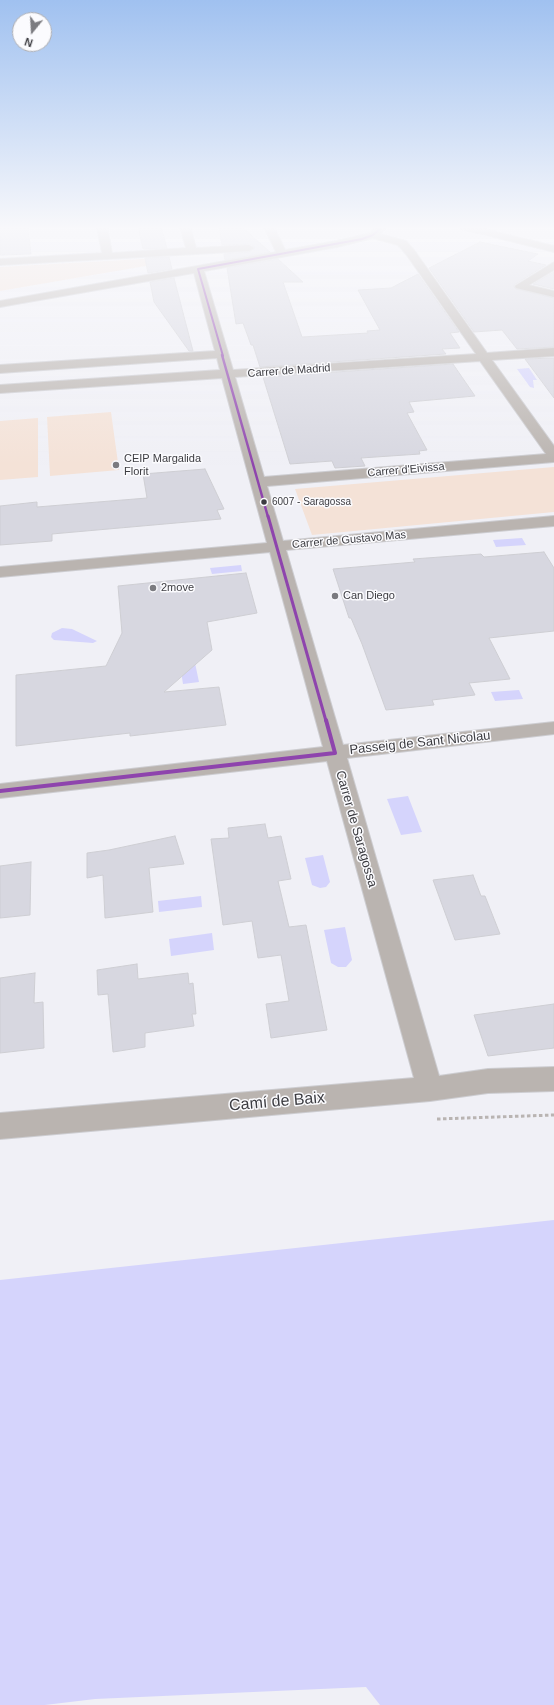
<!DOCTYPE html>
<meta charset="utf-8">
<style>
body{margin:0}
#map{position:relative;width:554px;height:1705px;overflow:hidden;background:#f0f0f6;font-family:Arial,sans-serif}
canvas{display:block}
.north{position:absolute;left:12px;top:12px;width:40px;height:40px;box-sizing:border-box;background:#fbfbfe;border:1px solid #afafb2;border-radius:50%;rotate:198deg;font-size:11px;font-weight:700;line-height:16px;text-align:center;color:#3c3c41}
.north::after{content:'';display:block;margin:auto;width:14px;height:18px;background:#7b7b80;clip-path:polygon(50% 0,100% 100%,50% 72%,0 100%)}
</style>
<div id="map">
<canvas width="554" height="1705"></canvas>
<div class="north">N</div>
</div>
<script>
const ctx = document.querySelector('canvas').getContext('2d');
ctx.lineJoin = 'round';
function fill(path, color) { ctx.fillStyle = color; ctx.fill(path, 'evenodd'); }
const shape = rows => new Path2D(rows.map(r => 'M' + r).join(''));
function strokePath(path, color, width, dash) { ctx.strokeStyle = color; ctx.lineWidth = width; ctx.lineCap = dash ? 'butt' : 'round'; ctx.setLineDash(dash || []); ctx.stroke(path); }
function label(font, color, halo, rows, align = 'center') {
  ctx.font = font + ' Arial,sans-serif'; ctx.lineWidth = 3; ctx.setLineDash([]); ctx.textBaseline = 'middle'; ctx.strokeStyle = halo; ctx.fillStyle = color; for (const [text, x, y, turn = 0] of rows) {
    ctx.save(); ctx.translate(x, y); ctx.rotate((+turn || 0) * Math.PI / 180); ctx.textAlign = isNaN(turn) ? turn : align; if (halo) ctx.strokeText(text, 0, 0); ctx.fillText(text, 0, 0); ctx.restore();
  }
}
fill(shape([
 [160,258,163,263,0,291,0,267],
 [111,412,119,470,50,476,47,417],
 [38,418,38,477,0,480,0,421],
 [554,467,554,512,312,535,295,489]
]), '#f4e2d7');
fill(shape([
 [529,368,537,380,533,380,534,388,530,387,517,369],
 [522,538,526,545,496,547,493,540],
 [241,565,242,571,212,574,210,568],
 [62,628,72,629,97,641,93,643,54,640,51,637,52,633],
 [195,663,199,682,183,684,180,665],
 [519,690,523,699,495,701,491,692],
 [408,796,422,832,401,835,387,799],
 [323,855,330,882,326,887,320,888,312,885,305,858],
 [201,896,202,907,159,912,158,901],
 [345,927,352,960,346,967,338,967,331,963,324,930],
 [212,933,214,950,171,956,169,939],
 [554,1220,554,1705,380,1705,366,1687,95,1699,45,1705,0,1705,0,1280]
]), '#d5d4fc');
const building = shape([
 [0,227,28,227,31,254,0,255,0,227],
 [138,227,161,227,167,248,143,249,138,227],
 [219,227,242,227,270,252,225,260,224,254,249,252,255,247,249,244,222,245,219,227],
 [480,242,538,254,528,261,546,265,514,285,514,287,516,289,554,298,554,347,517,349,502,330,474,332,429,268,480,242],
 [169,257,172,269,148,273,145,258,169,257],
 [278,259,303,282,283,282,302,337,368,333,367,331,380,330,358,290,391,288,418,274,459,332,450,333,460,348,442,349,446,354,260,367,253,345,251,345,243,323,236,324,227,268,278,259],
 [554,272,554,289,533,284,554,272],
 [174,278,193,351,189,351,154,302,150,282,174,278],
 [554,358,554,398,525,359,554,358],
 [453,364,475,396,409,402,414,412,407,413,427,450,419,451,420,454,361,458,365,466,335,468,332,461,290,464,263,377,453,364],
 [205,469,224,509,217,510,221,519,52,534,52,541,0,545,0,506,37,502,37,507,147,498,143,474,205,469],
 [544,552,554,568,554,631,489,638,510,679,469,683,475,695,432,700,434,705,386,710,362,644,351,618,349,618,333,569,415,562,413,559,481,554,484,557,544,552],
 [246,573,257,613,207,622,212,650,164,692,219,687,226,725,130,736,130,733,16,746,16,675,106,666,122,633,118,586,246,573],
 [265,824,268,838,281,836,291,879,278,881,289,927,306,925,327,1030,271,1038,266,1004,289,1001,281,955,258,958,252,921,223,925,211,839,229,838,228,828,265,824],
 [175,836,184,864,149,868,153,912,105,918,103,875,87,878,87,853,109,850,175,836],
 [31,862,30,915,0,918,0,866,31,862],
 [473,875,481,896,485,896,500,934,455,940,433,880,473,875],
 [137,964,138,979,188,973,189,984,193,983,196,1014,192,1014,194,1026,145,1033,145,1047,113,1052,108,994,98,995,97,970,137,964],
 [35,973,34,1003,43,1002,44,1048,0,1053,0,978,35,973],
 [554,1004,554,1048,488,1056,474,1015,554,1004]
]);
fill(building, '#d7d7e0');
strokePath(building, '#ceced3', 1);
const minor = shape([
 [97,227,107,227,112,253,186,248,180,227,190,227,196,248,249,245,254,248,249,251,0,265,0,259,102,253,97,227],
 [264,227,274,227,285,250,337,241,370,233,376,227,387,227,380,234,406,241,414,250,487,353,554,348,554,356,492,360,554,446,554,462,267,486,283,541,554,516,554,526,286,550,343,745,554,722,554,734,347,758,439,1076,488,1069,554,1067,554,1091,488,1093,430,1101,0,1139,0,1113,414,1078,327,761,0,798,0,784,323,747,270,552,0,577,0,567,267,543,222,378,0,393,0,385,220,370,217,358,0,373,0,365,215,351,194,273,0,307,0,301,276,252,264,227],
 [373,238,398,245,406,254,476,354,233,370,204,271,337,247,373,238],
 [480,361,546,454,264,477,235,377,480,361],
 [460,227,476,227,554,246,554,252,462,229,460,227],
 [554,262,554,270,529,285,554,291,554,297,516,288,515,286,554,262]
]);
strokePath(minor, '#cdcdd1', 2);
strokePath(shape([
 [437,1119,554,1115]
]), '#b9b4b2', 3, [3.5, 2.5]);
fill(minor, '#bab4b0');
strokePath(shape([
 [223,356,198,269,362,239,373,235,382,227]
]), '#8e44ad', 2);
strokePath(shape([
 [222,355,268,517]
]), '#8e44ad', 2.5);
strokePath(shape([
 [268,516,326,721]
]), '#8e44ad', 3);
strokePath(shape([
 [0,791,335,753,326,720]
]), '#8e44ad', 4);
const sky = ctx.createLinearGradient(0, 0, 0, 465);
sky.addColorStop(0, '#a0c1f0');
sky.addColorStop(0.49, '#f8f8fb');
sky.addColorStop(1, '#f8f8fb00');
ctx.fillStyle = sky;
ctx.fillRect(0, 0, 554, 465);
for (const [x, y, r, color] of [
 [116,465,4,"#7b7b80"],
 [264,502,3.5,"#3c3c41"],
 [153,588,4,"#7b7b80"],
 [335,596,4,"#7b7b80"]
]) { const dot = new Path2D(); dot.arc(x, y, r, 0, 2 * Math.PI); ctx.fillStyle = color; ctx.fill(dot); strokePath(dot, '#fbfbfe', 1.5); }
label('10px', '#3c3c41', '#fbfbfe', [
 ["6007 - Saragossa",272,502]
], 'left');
label('11px', '#3c3c41', '#fbfbfe', [
 ["Carrer de Madrid",289,371,-4],
 ["Carrer d'Eivissa",406,470,-5],
 ["Carrer de Gustavo Mas",349,540,-5]
]);
label('11px', '#3c3c41', '#fbfbfe', [
 ["CEIP Margalida",124,459],
 ["Florit",124,472],
 ["2move",161,588],
 ["Can Diego",343,596]
], 'left');
label('13px', '#3c3c41', '#fbfbfe', [
 ["Passeig de Sant Nicolau",420,743,-6],
 ["Carrer de Saragossa",356,829,74]
]);
label('16px', '#3c3c41', '#fbfbfe', [
 ["Camí de Baix",277,1102,-5]
]);
</script>
